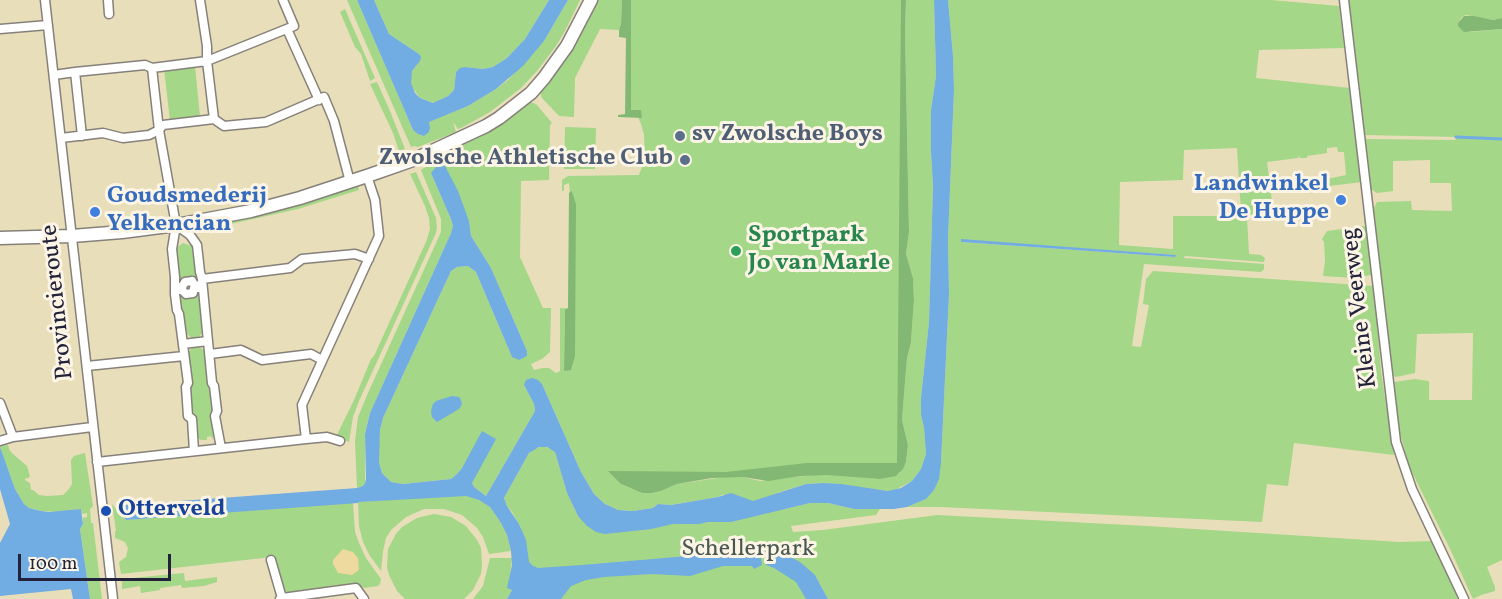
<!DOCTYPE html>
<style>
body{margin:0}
#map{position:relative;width:1502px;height:599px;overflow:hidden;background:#e9deba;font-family:Vollkorn,serif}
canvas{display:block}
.scale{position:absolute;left:18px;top:554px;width:153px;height:27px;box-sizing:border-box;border:3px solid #22223b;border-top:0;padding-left:8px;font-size:18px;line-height:21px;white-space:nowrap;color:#22223b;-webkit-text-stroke:4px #fcf5e5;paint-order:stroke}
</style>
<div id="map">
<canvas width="1502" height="599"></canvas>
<div class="scale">100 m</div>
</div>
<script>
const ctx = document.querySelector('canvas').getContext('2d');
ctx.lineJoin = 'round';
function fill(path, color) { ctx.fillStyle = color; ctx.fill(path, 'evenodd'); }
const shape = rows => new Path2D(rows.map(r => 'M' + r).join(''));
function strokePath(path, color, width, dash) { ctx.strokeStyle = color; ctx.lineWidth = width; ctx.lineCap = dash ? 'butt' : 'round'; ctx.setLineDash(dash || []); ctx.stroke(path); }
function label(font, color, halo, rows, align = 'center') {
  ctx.font = font + ' Vollkorn,serif'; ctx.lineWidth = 6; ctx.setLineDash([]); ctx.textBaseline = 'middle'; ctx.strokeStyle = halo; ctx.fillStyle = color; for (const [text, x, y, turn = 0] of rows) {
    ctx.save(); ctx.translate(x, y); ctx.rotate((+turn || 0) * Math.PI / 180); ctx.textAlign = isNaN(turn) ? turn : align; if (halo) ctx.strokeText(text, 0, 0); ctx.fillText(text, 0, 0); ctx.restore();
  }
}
fill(shape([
 [347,0,357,0,413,130,429,132,430,128,428,122,468,106,496,89,508,80,544,41,568,0,580,0,565,31,556,46,537,71,521,88,490,112,463,127,458,129,453,122,456,132,418,147,414,146,411,147],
 [374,0,549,0,525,39,507,58,493,67,483,69,465,67,456,72,454,90,448,96,434,103,420,98,412,87,410,79,412,71,420,61,419,54,389,34],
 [595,0,622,0,621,24,619,30,600,29,575,78,574,117,559,116,542,98,541,95,541,89],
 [630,0,904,0,899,469,797,470,621,484,642,493,652,493,661,491,677,484,724,477,743,477,760,481,812,475,840,475,880,479,899,474,906,462,908,445,902,420,907,358,911,342,914,300,913,278,906,254,909,232,905,31,906,0,934,0,936,76,931,110,931,152,933,186,929,322,921,398,921,415,924,428,926,454,921,469,912,481,895,490,888,491,823,483,806,484,777,493,784,509,810,503,828,503,854,509,880,509,876,515,791,526,793,532,823,530,937,515,1147,526,1400,542,1432,541,1458,599,828,599,815,575,819,599,518,599,521,528,512,512,507,506,504,498,529,453,534,449,543,446,551,449,555,452,567,493,578,516,721,506,724,494,718,497,671,505,658,504,653,508,633,511,618,510,605,504,594,494,581,472,542,384,524,385,534,404,535,411,486,496,474,487,472,483,474,477,483,431,462,468,457,474,451,479,403,484,391,482,382,473,379,462,379,446,380,430,383,418,451,271,457,267,468,266,476,272,512,357,527,356,527,351,491,268,471,236,469,221,431,173,451,219,453,226,451,233,370,413,365,434,365,483,363,486,357,488,355,441,358,417,368,393,441,232,441,219,421,170,427,166,426,162,461,147,462,142,525,103,530,102,536,104,552,123,550,125,549,180,521,181,520,257,543,308,551,308,550,352,542,359,531,364,534,370,543,368,549,368,556,373,560,371,560,308,565,308,564,370,567,370,570,194,569,183,564,185,564,191,562,191,562,180,568,176,639,175,645,159,644,135,641,124,637,115,629,114],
 [948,0,1271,0,1339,6,1344,48,1259,50,1256,78,1350,88,1362,182,1329,186,1327,179,1346,175,1344,152,1338,152,1337,147,1327,148,1327,153,1307,156,1307,158,1300,158,1299,156,1298,158,1267,162,1273,209,1267,216,1252,215,1241,212,1237,148,1184,150,1183,180,1120,182,1119,245,1173,249,1173,216,1232,216,1247,218,1249,254,1261,255,1265,258,1264,262,1185,256,1184,258,1264,264,1264,269,1261,272,1144,264,1132,346,1141,347,1149,305,1143,304,1146,279,1153,271,1374,286,1381,371,1394,455,1294,443,1288,486,1267,484,1262,522,940,507,907,507,926,499,941,463,949,294,948,239,954,90,953,56],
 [961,240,1175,255,1175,257,961,242],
 [1349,0,1502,0,1502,18,1493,20,1466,15,1462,17,1458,23,1470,32,1502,29,1502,560,1487,567,1495,587,1495,591,1481,595,1473,599,1450,549,1409,466,1398,426,1394,382,1415,379,1429,381,1429,400,1472,400,1473,333,1417,334,1415,373,1396,377,1393,376,1373,210,1377,202,1411,201,1412,210,1452,211,1451,183,1430,183,1430,160,1393,161,1393,191,1377,193,1369,188,1365,139,1456,140,1455,137,1365,135],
 [345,9,375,78,370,81,361,54,355,47,340,12],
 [195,66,200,117,170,121,164,69],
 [377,82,390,111,405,149,399,151,393,133,370,84],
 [565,127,596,128,595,169,564,169],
 [416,172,436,218,437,227,436,233,359,401,353,417,349,442,336,437,354,400,371,359,374,356,426,242,430,229,429,218,425,206,410,174],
 [358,186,359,190,298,209,199,231,198,228,256,215,312,200],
 [1364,218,1366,218,1373,272,1371,275,1354,278,1323,276,1325,261,1324,242,1322,239,1327,231,1365,226],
 [183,243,192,246,197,278,199,280,200,285,192,281,182,287,178,283,180,280,176,248],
 [200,288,202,307,200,310,203,332,198,338,193,339,186,333,183,311,181,308,179,290,186,294],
 [198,346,205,351,208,384,210,387,214,412,212,415,214,436,212,439,211,436,207,437,207,440,201,440,198,438,195,417,193,414,189,389,192,386,188,353,193,347],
 [8,445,10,451,13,454,27,466,30,477,25,479,25,480,30,483,31,490,33,490,39,495,47,496,63,495,69,489,72,484,71,460,74,456,85,453,93,506,90,509,91,523,93,523,102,599,90,599,80,529,83,524,83,518,87,517,87,513,82,514,81,509,58,512,41,511,29,508,24,504,15,489,1,451,0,446],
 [459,495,472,497,483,502,490,507,501,523,507,535,511,551,489,554,483,537,477,528,462,515,444,509,424,509,406,517,391,530,386,538,383,551,381,571,370,556,363,542,359,526,358,502],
 [353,502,355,532,359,543,366,558,381,579,380,584,378,586,364,588,358,585,289,593,284,590,276,559,272,557,121,574,119,562,126,557,128,548,125,542,115,538,115,531,116,531,112,504,116,509,122,509,125,505,123,511,119,511,126,520],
 [434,514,451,517,466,526,477,540,481,548,482,565,481,574,473,590,464,599,405,599,397,591,389,575,387,567,388,549,396,534,402,527,417,518],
 [490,558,512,558,510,576,508,588,512,590,507,599,473,599,483,586],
 [184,573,185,581,217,577,217,582,204,586,182,588,181,585,160,588,160,590,141,593,140,586,122,589,122,579]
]), '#a4d787');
fill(shape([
 [622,0,631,0,631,110,641,110,642,118,618,117,618,115,625,114,626,38,619,37,619,30,621,24],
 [901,0,906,0,905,31,909,232,906,254,913,278,914,300,911,342,907,358,902,420,908,445,906,462,903,469,896,476,880,479,827,475,801,476,768,481,743,477,712,478,677,484,661,491,652,493,642,493,621,484,608,471,726,472,807,463,897,463],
 [1464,16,1474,16,1493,20,1502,18,1502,29,1464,32,1458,26,1458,23],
 [571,191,572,192,576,204,575,356,571,370,564,371,565,309,568,308,569,193]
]), '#83b874');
fill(shape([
 [343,549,353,552,358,558,359,570,352,575,338,573,333,564,333,560]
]), '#eeda9e');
fill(shape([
 [357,0,374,0,389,34,419,54,421,57,420,61,412,71,411,83,415,93,420,98,433,103,448,96,454,90,456,72,460,68,465,67,483,69,493,67,507,58,525,39,549,0,568,0,544,41,523,66,496,89,468,106,429,122,430,128,429,132,424,136,418,134,413,130],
 [934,0,948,0,953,56,954,90,948,239,949,294,941,463,939,479,934,490,926,499,907,507,894,509,854,509,828,503,810,503,731,522,708,522,699,524,673,524,651,529,605,534,596,532,587,526,578,516,567,493,555,452,547,447,539,447,529,453,504,498,507,506,519,524,526,540,529,562,533,566,538,568,582,565,735,552,748,547,755,548,760,551,762,565,754,569,752,566,723,566,690,576,652,574,604,577,586,580,571,586,561,599,507,599,512,590,507,588,512,565,511,551,507,535,501,523,490,507,479,500,466,496,359,502,358,503,126,520,123,516,119,515,119,511,123,511,125,505,357,488,363,486,365,483,366,479,365,434,370,413,451,233,453,226,451,219,431,173,437,166,445,166,458,191,469,221,471,236,491,268,527,351,527,356,519,360,512,357,476,272,468,266,457,267,451,271,383,418,380,430,379,462,382,473,391,482,403,484,451,479,457,474,462,468,482,431,496,439,472,483,474,487,486,496,535,411,534,404,524,385,526,380,532,378,538,380,542,384,581,472,594,494,605,504,618,510,633,511,653,508,658,504,671,505,718,497,731,493,753,501,806,484,823,483,841,484,888,491,901,488,912,481,921,469,926,454,924,428,921,415,921,398,929,322,933,186,931,152,931,110,936,76],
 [961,239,1176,255,1175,257,961,242],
 [452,396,459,397,461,400,462,404,459,409,437,422,432,417,431,411,433,404,436,401],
 [0,447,15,489,24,504,29,508,41,511,49,512,81,509,83,524,80,529,90,599,73,599,71,589,0,596,0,543,10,524,0,489],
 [769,549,789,556,800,562,815,575,828,599,806,599,796,582,774,568,766,565,765,551]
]), '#71ace2');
strokePath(shape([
 [1456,137,1502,139]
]), '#71ace2', 3);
const street = shape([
 [45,0,113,599],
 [108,0,109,14],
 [200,0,207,46,207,61,214,119],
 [1344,0,1396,442,1412,489,1464,599],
 [0,29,48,25],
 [287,29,319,100],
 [152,68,159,130,176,225,172,249,175,277,175,294,177,310,179,314,188,383,186,387,188,416,192,419,194,451],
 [54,75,75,72],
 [82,136,75,72,145,65,152,68,207,61,294,26,283,0],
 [61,138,103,133,123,138,149,135,159,130,163,125,214,119,224,126,266,122,324,97,334,121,350,182],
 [176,225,190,235,197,245,200,272,202,279,212,383,214,386,217,411,215,416,221,448],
 [202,279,290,268,302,259,355,254,369,259],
 [192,281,195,286,200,285,200,288,194,288,193,293,186,294,182,290,179,290,178,287,182,287,185,282,192,281],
 [183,344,208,341],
 [210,354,241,350,262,360,311,354,322,360],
 [87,366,184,356],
 [0,403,13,437,92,427],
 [306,439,302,405,379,236,375,200,367,176],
 [0,441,13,437],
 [97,462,306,439,327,437,340,441],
 [271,560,282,598],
 [280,599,282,598,356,588,364,599]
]);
const secondary = shape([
 [0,238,72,236,122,232,176,225,251,211,300,198,367,176,413,160,486,126,499,118,531,93,544,78,567,46,591,0]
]);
strokePath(street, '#86807a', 11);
strokePath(secondary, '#86807a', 15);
strokePath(street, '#fff', 8);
strokePath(secondary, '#fff', 12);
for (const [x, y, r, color] of [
 [680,136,6,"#5c6f8a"],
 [685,160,6,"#5c6f8a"],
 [1341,200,6,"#3f7fe0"],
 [95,212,6,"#3f7fe0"],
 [736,251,6,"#2e9e5b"],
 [106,511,6,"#1a4fb4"]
]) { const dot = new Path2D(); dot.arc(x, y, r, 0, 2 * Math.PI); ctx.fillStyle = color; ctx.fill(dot); strokePath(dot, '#fcf5e5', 2); }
label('bold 24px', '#4e5e75', '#fcf5e5', [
 ["sv Zwolsche Boys",692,136],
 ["Zwolsche Athletische Club",673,160,"right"]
], 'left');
label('bold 24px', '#366cbe', '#fcf5e5', [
 ["Landwinkel",1329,186],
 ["De Huppe",1329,214],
 ["Goudsmederij",107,198,"left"],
 ["Yelkencian",107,226,"left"]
], 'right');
label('bold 24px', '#27864d', '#fcf5e5', [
 ["Sportpark",748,237],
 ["Jo van Marle",748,265]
], 'left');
label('24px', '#22223b', '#fcf5e5', [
 ["Provincieroute",59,302,-96],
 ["Kleine Veerweg",1361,308,-97]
]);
label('bold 24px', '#164399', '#fcf5e5', [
 ["Otterveld",118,511]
], 'left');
label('24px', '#495852', '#fcf5e5', [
 ["Schellerpark",748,551]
]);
</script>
